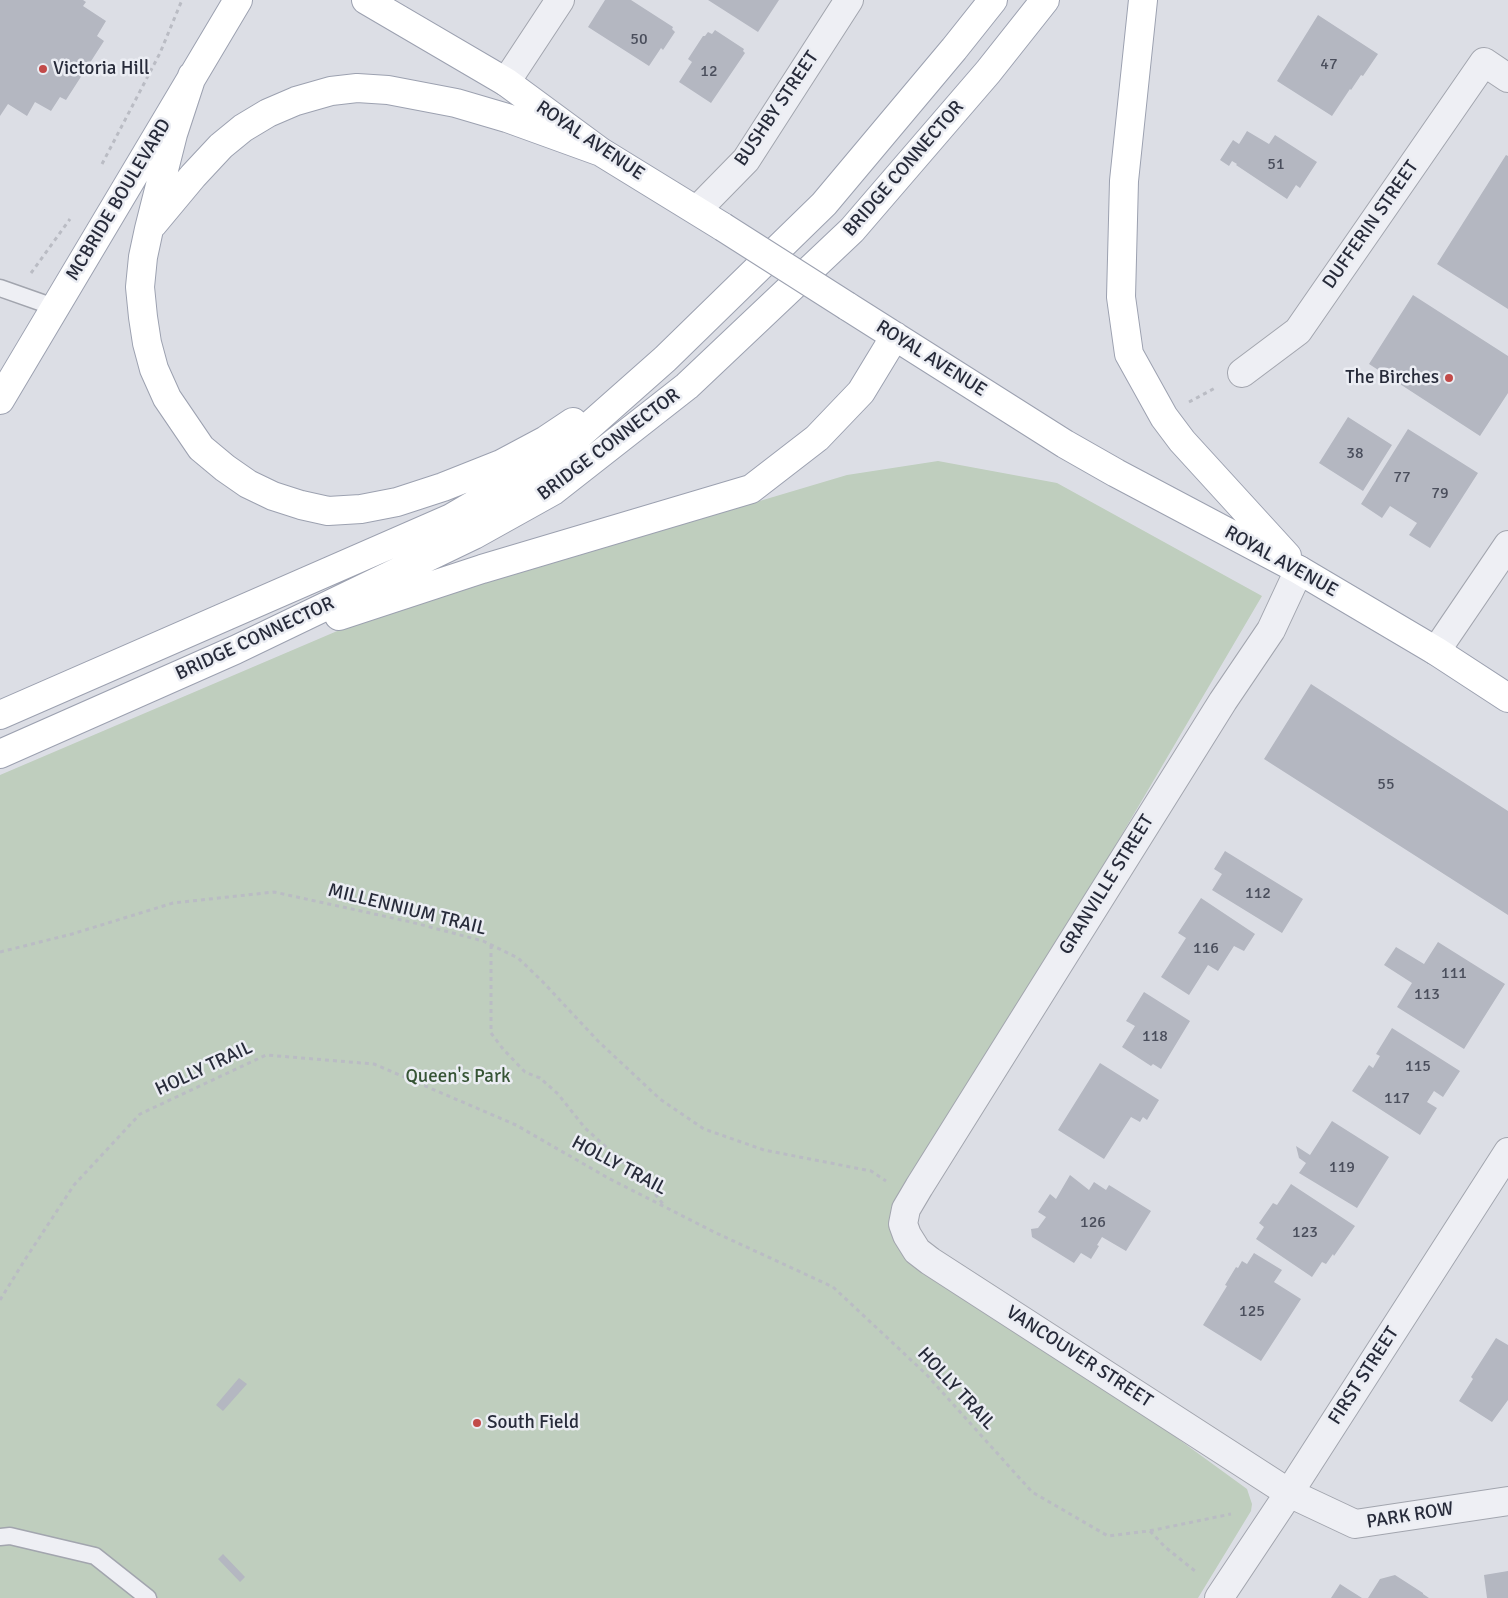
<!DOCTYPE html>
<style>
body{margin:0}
canvas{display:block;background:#dcdee5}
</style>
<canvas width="1508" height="1598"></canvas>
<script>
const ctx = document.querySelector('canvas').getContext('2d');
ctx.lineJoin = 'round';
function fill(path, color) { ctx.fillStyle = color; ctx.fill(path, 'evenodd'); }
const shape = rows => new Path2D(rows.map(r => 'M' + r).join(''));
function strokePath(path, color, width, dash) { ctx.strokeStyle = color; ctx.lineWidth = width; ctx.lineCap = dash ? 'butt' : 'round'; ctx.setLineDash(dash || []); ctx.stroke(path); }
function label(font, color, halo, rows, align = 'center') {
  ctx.font = font + ' Signika,sans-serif'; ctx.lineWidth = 5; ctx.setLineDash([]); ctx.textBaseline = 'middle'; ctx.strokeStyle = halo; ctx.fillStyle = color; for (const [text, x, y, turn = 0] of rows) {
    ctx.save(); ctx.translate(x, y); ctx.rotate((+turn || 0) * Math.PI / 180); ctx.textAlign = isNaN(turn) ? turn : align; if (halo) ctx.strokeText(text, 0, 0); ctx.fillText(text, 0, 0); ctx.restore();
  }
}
fill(shape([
 [938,461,1057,483,1262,596,890,1229,1247,1489,1252,1504,1251,1511,1198,1598,0,1598,0,775,370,617,847,475]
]), '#bfcebe');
fill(shape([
 [0,0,83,0,86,2,83,6,106,21,97,36,104,41,66,100,60,97,51,111,35,102,27,116,8,104,0,116],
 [605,0,631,0,673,27,672,29,675,32,663,50,661,48,649,66,588,27],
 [708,0,779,0,758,32],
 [1318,15,1378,54,1363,76,1361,75,1351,90,1350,89,1332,116,1277,81],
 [715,30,744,49,743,51,745,53,711,103,679,82,692,62,688,59,703,36,705,36,708,32,712,34],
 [1247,131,1269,144,1275,135,1317,162,1300,188,1296,185,1287,199,1236,165,1237,164,1232,161,1229,166,1220,160,1233,140,1239,144],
 [1506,155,1508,156,1508,309,1437,264],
 [1413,295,1508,356,1508,393,1480,436,1369,364],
 [1348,417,1392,445,1363,491,1319,463],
 [1408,429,1478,473,1430,548,1409,535,1417,523,1390,506,1382,518,1361,504],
 [1311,684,1508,811,1508,915,1264,759],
 [1225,851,1303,899,1282,933,1212,890,1222,874,1214,869],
 [1201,898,1255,934,1244,951,1234,946,1218,971,1208,965,1189,995,1161,977,1186,938,1178,933],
 [1438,942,1505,984,1464,1049,1397,1007,1412,983,1384,965,1396,947,1424,964],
 [1144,992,1190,1021,1161,1069,1153,1064,1151,1066,1122,1047,1135,1026,1126,1021],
 [1392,1028,1460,1071,1443,1097,1434,1091,1427,1102,1437,1108,1420,1135,1352,1091,1369,1065,1373,1068,1380,1056,1376,1054],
 [1100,1063,1159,1100,1147,1120,1143,1117,1140,1122,1131,1117,1104,1159,1058,1130],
 [1332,1121,1389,1157,1357,1208,1299,1173,1306,1163,1299,1158,1296,1146,1310,1155],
 [1070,1175,1089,1190,1094,1182,1106,1190,1109,1185,1151,1211,1126,1251,1102,1237,1097,1245,1099,1246,1091,1259,1081,1253,1074,1263,1032,1237,1031,1229,1038,1228,1046,1217,1038,1212,1050,1194,1056,1199],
 [1291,1184,1355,1226,1334,1256,1333,1254,1326,1264,1322,1262,1312,1277,1256,1239,1264,1227,1259,1223,1273,1203,1277,1205],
 [1254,1253,1282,1270,1274,1282,1301,1299,1261,1361,1203,1325,1227,1286,1225,1285,1236,1267,1238,1268,1242,1261,1247,1264],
 [1496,1338,1508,1345,1508,1400,1492,1422,1459,1401,1473,1379,1471,1377],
 [239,1378,247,1384,223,1411,216,1405],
 [223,1554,245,1577,240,1582,218,1559],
 [1508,1571,1508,1598,1487,1598,1484,1575],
 [1395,1575,1423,1593,1423,1594,1429,1598,1368,1598,1380,1579],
 [1340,1584,1362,1598,1331,1598]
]), '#b4b7c1');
const service = shape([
 [0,288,54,307],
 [0,1537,10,1536,95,1556,148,1598]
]);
const minor = shape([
 [506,82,560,0],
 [697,210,746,160,849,0],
 [1242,373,1298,331,1484,62,1508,78],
 [1299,570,1271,630,1223,701,919,1187,906,1209,903,1224,907,1235,917,1251,930,1261,1289,1493,1355,1524,1508,1501],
 [1436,651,1508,545],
 [1219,1598,1289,1493,1508,1152]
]);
const primary = shape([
 [366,0,506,82,601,152,723,227],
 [1143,0,1124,181,1121,297,1129,354,1164,417,1182,441,1287,556],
 [192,76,173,134,149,229,143,257,140,287,143,317,147,343,154,369,167,398,201,448,225,468,248,484,273,496,301,505,328,511,361,509,397,502,443,487,501,464,546,440,573,422],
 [153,224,193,176,221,146,243,128,268,113,296,101,331,91,357,88,388,90,456,103,507,118,601,152],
 [847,306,1065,444,1116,473,1299,570,1436,651,1508,698],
 [0,400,238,0],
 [339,616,482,569,751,489,817,438,861,392,895,336],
 [0,715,451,518,552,459,665,359,824,204,954,49,993,0],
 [0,754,235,650,474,535,553,491,687,386,852,230,988,72,1045,0]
]);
strokePath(service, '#a2a5ae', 19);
strokePath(minor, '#a2a5ae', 30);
strokePath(primary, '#9ca1b0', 30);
strokePath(shape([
 [102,164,160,53,182,0],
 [31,273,70,219],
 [1189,402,1217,387],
 [491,945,491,1033,503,1049,525,1072,540,1078,558,1094,585,1128,648,1185,663,1204],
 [0,952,72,934,173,903,274,892,411,922,483,941,518,958,542,981,598,1041,660,1099,704,1129,764,1150,871,1171,886,1181],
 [0,1300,26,1258,74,1185,140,1114,266,1055,374,1064,516,1125,608,1178,665,1207,714,1232,833,1287,926,1374,1032,1492,1108,1536,1149,1531,1231,1514],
 [1150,1531,1165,1547,1195,1571]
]), '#babcc4', 3, [4, 4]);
strokePath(service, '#eeeff4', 16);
strokePath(minor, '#eeeff4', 28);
strokePath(primary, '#fff', 28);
const primaryBridge = shape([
 [723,227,847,306]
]);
strokePath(primaryBridge, '#9ca1b0', 30, []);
strokePath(primaryBridge, '#fff', 28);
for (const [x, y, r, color] of [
 [43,69,5,"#c24a49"],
 [1449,378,5,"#c24a49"],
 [477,1423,5,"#c24a49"]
]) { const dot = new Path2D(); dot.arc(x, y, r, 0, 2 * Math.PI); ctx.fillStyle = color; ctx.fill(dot); strokePath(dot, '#ebedf3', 2); }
label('16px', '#4a4e5c', null, [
 ["50",639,40],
 ["47",1329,65],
 ["12",709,72],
 ["51",1276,165],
 ["38",1355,454],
 ["77",1402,478],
 ["79",1440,494],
 ["55",1386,785],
 ["112",1258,894],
 ["116",1206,949],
 ["111",1454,974],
 ["113",1427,995],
 ["118",1155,1037],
 ["115",1418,1067],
 ["117",1397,1099],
 ["119",1342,1168],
 ["126",1093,1223],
 ["123",1305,1233],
 ["125",1252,1312]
]);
label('19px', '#272b3a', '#ebedf3', [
 ["Victoria Hill",53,69],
 ["The Birches",1439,378,"right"],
 ["South Field",487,1423]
], 'left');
label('19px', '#272b3a', '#ebedf3', [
 ["BUSHBY STREET",777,109,-56],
 ["ROYAL AVENUE",590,141,34],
 ["BRIDGE CONNECTOR",904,169,-49],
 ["MCBRIDE BOULEVARD",119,200,-59],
 ["DUFFERIN STREET",1371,225,-55],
 ["ROYAL AVENUE",931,359,32],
 ["BRIDGE CONNECTOR",609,445,-37],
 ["ROYAL AVENUE",1281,562,29],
 ["BRIDGE CONNECTOR",255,639,-25],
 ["GRANVILLE STREET",1107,885,-58],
 ["MILLENNIUM TRAIL",407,910,14],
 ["HOLLY TRAIL",204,1069,-25],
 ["HOLLY TRAIL",619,1166,28],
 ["VANCOUVER STREET",1079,1357,33],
 ["FIRST STREET",1364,1376,-57],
 ["HOLLY TRAIL",956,1389,47],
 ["PARK ROW",1410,1516,-9]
]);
label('19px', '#365435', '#ebedf3', [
 ["Queen's Park",458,1077]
]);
</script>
